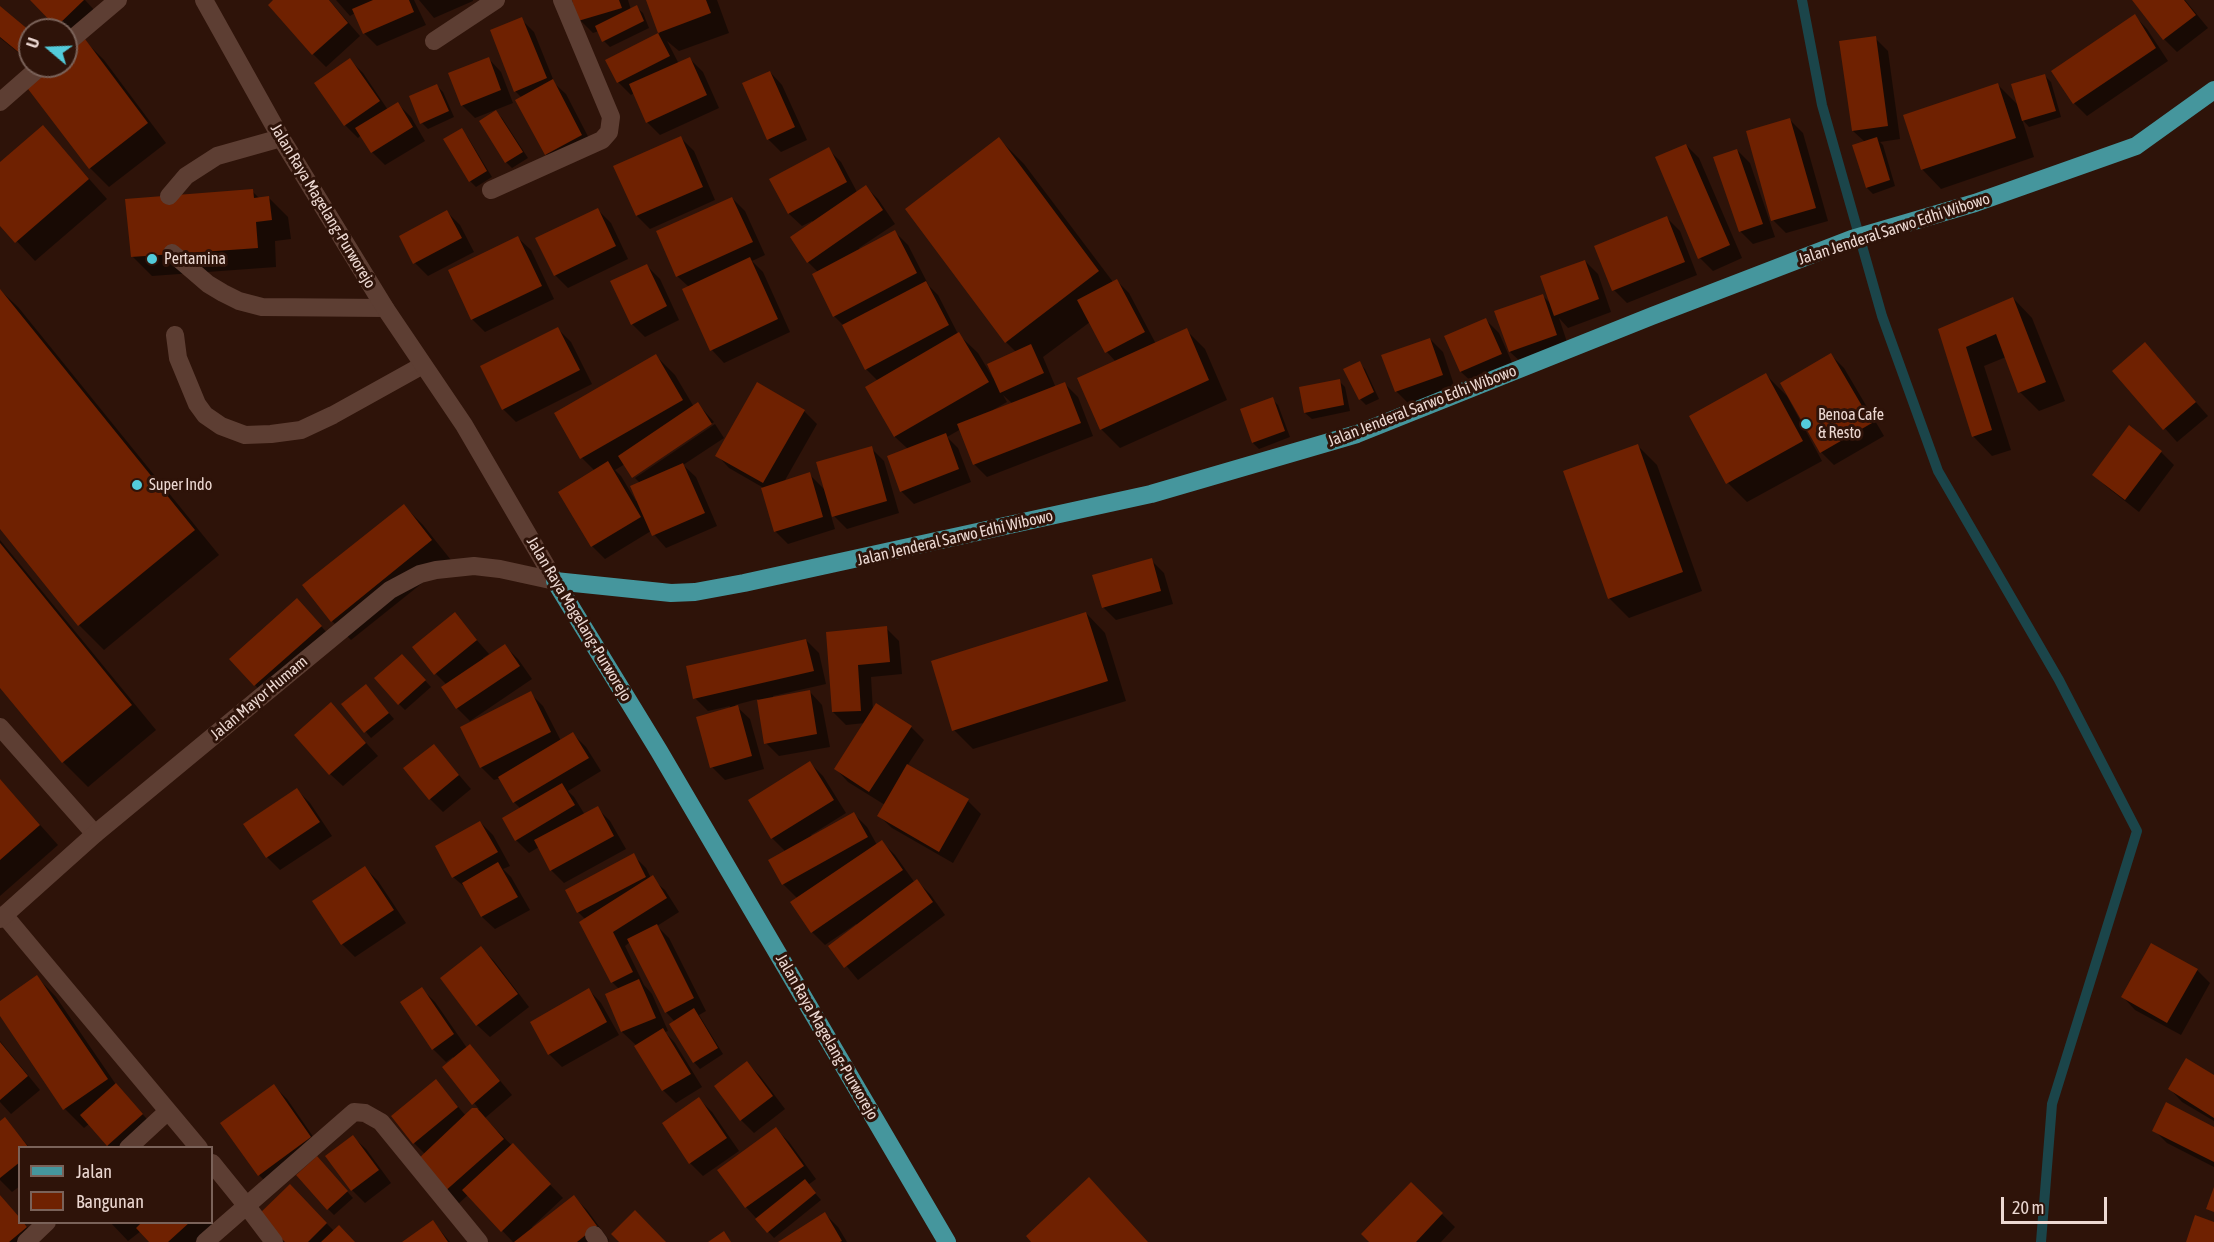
<!DOCTYPE html>
<style>
body{margin:0}
#map{position:relative;width:2214px;height:1242px;overflow:hidden;background:#2e1309;font-family:"Asap Condensed",sans-serif}
canvas{display:block}
.legend{position:absolute;left:18px;top:1146px;width:195px;height:78px;box-sizing:border-box;background:#2e1309;border:2px solid #7a6259;margin:0;padding:8px 10px;list-style:none;font-size:18px;color:#ecd8d2}
.legend li{display:flex;align-items:center;gap:12px;height:30px}
.legend b{width:30px;border:2px solid #7a6259}
.north{position:absolute;left:18px;top:18px;width:60px;height:60px;box-sizing:border-box;background:#2e1309;border:2px solid #7a6259;border-radius:50%;rotate:289deg;font-size:16px;font-weight:700;line-height:24px;text-align:center;color:#ecd8d2}
.north::after{content:'';display:block;margin:auto;width:21px;height:27px;background:#53cbda;clip-path:polygon(50% 0,100% 100%,50% 72%,0 100%)}
.scale{position:absolute;left:2001px;top:1197px;width:106px;height:27px;box-sizing:border-box;border:3px solid #ecd8d2;border-top:0;padding-left:8px;font-size:18px;line-height:21px;white-space:nowrap;color:#ecd8d2;-webkit-text-stroke:4px #2e1309;paint-order:stroke}
</style>
<div id="map">
<canvas width="2214" height="1242"></canvas>
<ul class="legend">
<li><b style="height:8px;background:#45969d"></b>Jalan</li>
<li><b style="height:16px;background:#6f2101"></b>Bangunan</li>
</ul>
<div class="north">U</div>
<div class="scale">20 m</div>
</div>
<script>
const ctx = document.querySelector('canvas').getContext('2d');
ctx.lineJoin = 'round';
function fill(path, color) { ctx.fillStyle = color; ctx.fill(path, 'evenodd'); }
const shape = rows => new Path2D(rows.map(r => 'M' + r).join(''));
function strokePath(path, color, width, dash) { ctx.strokeStyle = color; ctx.lineWidth = width; ctx.lineCap = dash ? 'butt' : 'round'; ctx.setLineDash(dash || []); ctx.stroke(path); }
function label(font, color, halo, rows, align = 'center') {
  ctx.font = font + ' "Asap Condensed",sans-serif'; ctx.lineWidth = 6; ctx.setLineDash([]); ctx.textBaseline = 'middle'; ctx.strokeStyle = halo; ctx.fillStyle = color; for (const [text, x, y, turn = 0] of rows) {
    ctx.save(); ctx.translate(x, y); ctx.rotate((+turn || 0) * Math.PI / 180); ctx.textAlign = isNaN(turn) ? turn : align; if (halo) ctx.strokeText(text, 0, 0); ctx.fillText(text, 0, 0); ctx.restore();
  }
}
fill(shape([
 [32,0,85,0,97,13,66,35,66,30,61,30],
 [276,0,329,0,360,36,326,67,313,54],
 [336,0,414,0,426,25,377,46,364,33,355,13,350,16],
 [419,0,473,0,473,1,434,18],
 [574,0,628,0,631,10,636,7,643,13,649,28,610,47,604,41,599,31,593,33,580,20],
 [648,0,717,0,729,33,679,51,667,41,679,64,690,59,703,72,719,108,660,135,647,122,634,93,631,95,618,82,607,61,660,33],
 [2136,0,2185,0,2208,28,2177,52,2164,39],
 [0,8,30,33,30,62,0,38],
 [2135,16,2147,29,2168,61,2087,116,2074,103],
 [521,19,534,32,555,84,566,94,594,148,559,167,546,154,522,98,515,91],
 [1875,38,1888,51,1900,139,1880,142,1883,145,1895,186,1873,194,1867,188,1865,142,1853,131],
 [85,41,104,60,166,143,109,187,90,168,52,66,66,66,66,55],
 [489,59,501,72,513,103,475,118,462,105],
 [350,60,363,73,388,110,398,104,411,117,425,141,385,165,372,152,361,135,358,138,345,125],
 [770,72,782,85,807,140,781,152,768,139],
 [2045,76,2051,82,2061,117,2029,127,2022,119,2034,157,1941,189,1922,169,1998,85,2019,106],
 [436,85,443,92,454,117,428,129,422,123],
 [496,112,502,118,528,158,512,168,506,162],
 [1790,120,1803,133,1828,221,1786,233,1773,220],
 [43,127,107,199,35,261,0,223,0,164],
 [461,130,467,136,492,177,476,187,470,181],
 [681,138,694,151,715,200,650,229,637,216,615,167],
 [999,139,1024,164,1113,282,1116,280,1129,293,1156,344,1186,330,1205,349,1227,400,1120,448,1101,429,1116,362,1107,352,1090,322,1043,357,1056,388,1065,384,1078,397,1093,436,987,477,974,464,961,429,947,437,958,448,971,482,914,504,901,491,908,449,895,437,867,388,878,381,866,369,843,325,834,316,818,272,808,262,792,237,813,223,812,221,802,226,789,214,771,180,828,149,841,162,857,192,865,186,878,199,895,224,859,248,860,250,895,232,908,245,929,286,938,295,958,334,978,353,993,378,1016,352,1006,342],
 [1003,395,1013,404,994,411,993,410,1007,402],
 [1686,145,1699,158,1742,258,1713,271,1700,258],
 [1737,150,1750,163,1775,237,1753,244,1740,231],
 [252,191,260,199,269,198,288,217,291,239,275,241,276,267,152,276,132,256],
 [732,198,745,211,765,255,752,261,763,272,790,332,724,363,712,350,689,287,677,276],
 [598,210,611,223,628,259,568,288,555,275],
 [447,212,460,225,474,252,428,276,415,263],
 [1667,218,1680,231,1697,275,1627,303,1614,290],
 [518,238,531,250,554,299,485,332,472,319],
 [1585,261,1598,274,1611,312,1568,328,1559,318,1569,348,1523,364,1510,352,1542,295,1552,305],
 [647,266,660,279,679,320,645,337,632,324],
 [0,290,18,307,219,555,104,650,79,625,0,527],
 [2013,298,2032,318,2065,401,2039,411,2020,392,2006,357,1984,366,2011,450,1992,456,1973,436,1940,330],
 [1486,320,1499,333,1514,367,1474,384,1461,372,1446,337],
 [558,329,571,342,592,384,516,422,503,409],
 [1430,339,1443,352,1455,388,1409,404,1396,391],
 [2145,344,2208,416,2177,442,2114,371],
 [1831,355,1844,368,1884,436,1834,465,1821,452],
 [656,356,675,375,694,407,698,404,714,422,634,475,634,477,625,464,615,470,621,476,636,501,638,500,640,483,635,478,715,424,724,438,683,465,696,477,717,526,666,548,651,531,605,559,592,546,595,471,582,458,556,413],
 [1359,363,1365,369,1379,399,1366,405,1360,399],
 [1766,375,1787,396,1822,461,1747,502,1728,483,1691,416],
 [1339,381,1345,387,1350,411,1312,419,1305,413],
 [758,384,804,411,817,424,784,482,809,474,826,491,871,448,884,461,899,513,847,529,830,512,835,529,788,544,775,531,762,487,729,468,717,455],
 [1272,399,1278,405,1290,437,1259,449,1253,443,1242,410],
 [1638,446,1657,465,1702,591,1629,618,1609,598],
 [2161,452,2174,465,2139,512,2107,487,2094,475],
 [404,506,423,525,451,560,351,640,332,621],
 [0,540,156,730,88,787,63,762,0,686],
 [1151,560,1164,573,1173,604,1116,620,1103,607],
 [310,613,333,640,267,698,255,685],
 [1086,613,1105,633,1126,701,973,749,954,730],
 [454,614,489,654,483,658,484,660,505,646,518,659,532,679,470,721,457,708,447,685,436,674],
 [886,628,899,641,902,674,871,677,873,711,911,727,924,740,907,766,968,801,981,814,953,863,892,828,879,816,885,805,848,782,836,769,865,723,846,725,833,712,827,633],
 [806,640,819,653,826,684,773,696,774,699,810,692,822,705,830,747,779,756,766,743,758,699,735,705,750,719,764,769,725,780,712,767,730,706,708,711,695,698],
 [408,662,431,687,405,710,399,704],
 [366,686,394,719,371,738,343,704],
 [530,693,543,706,561,741,573,734,586,747,601,771,568,791,574,797,585,815,597,808,610,821,626,849,564,883,551,870,539,847,529,853,516,840,520,808,514,802,500,778,494,780,481,767,462,727],
 [331,704,378,756,343,786,330,774],
 [434,746,471,789,443,812,430,799],
 [810,763,823,776,846,813,811,835,812,837,854,814,867,827,877,845,882,842,895,855,915,883,917,881,930,894,945,915,858,980,830,946,858,926,856,924,825,945,812,932,798,899,783,884,771,861,786,852,772,838,750,801],
 [0,780,58,845,0,896],
 [297,790,310,803,332,836,280,870,267,857],
 [480,822,493,835,510,866,503,869,511,877,530,910,495,929,482,917,467,889,453,877],
 [633,855,646,868,651,878,665,890,679,912,657,926,669,938,706,1011,699,1015,723,1054,700,1069,694,1062,671,1024,675,1022,666,1012,630,942,625,946,644,985,652,994,668,1031,665,1032,675,1043,702,1087,676,1103,663,1090,637,1046,622,1032,607,995,619,989,612,982,586,920,578,912,567,890],
 [365,868,378,881,406,923,355,957,342,944],
 [481,948,494,961,529,1007,490,1037,477,1025],
 [2197,970,2210,983,2181,1035,2135,1010,2123,997],
 [37,977,56,997,117,1086,155,1128,132,1148,110,1148,89,1124,84,1128,65,1109,0,1013,0,1003],
 [422,989,435,1002,467,1048,470,1046,482,1059,512,1095,485,1118,563,1198,532,1227,534,1229,574,1197,587,1210,609,1240,606,1242,513,1242,468,1195,457,1205,425,1154,414,1143,436,1081,466,1116,473,1109,479,1109,444,1067,454,1059,453,1057,446,1062,433,1049],
 [589,990,601,1003,619,1035,562,1067,549,1054],
 [0,1041,40,1090,11,1114,0,1102],
 [747,1063,760,1076,785,1109,754,1133,741,1120,716,1086],
 [2214,1077,2214,1121,2182,1102,2170,1089],
 [274,1086,287,1099,323,1151,272,1188,259,1175],
 [699,1099,712,1112,739,1151,703,1176,690,1163],
 [5,1119,30,1148,20,1148,20,1186,12,1192,0,1180,0,1123],
 [776,1129,789,1142,816,1179,808,1185,821,1200,774,1238,746,1207,719,1170],
 [2214,1129,2214,1167,2167,1143,2154,1130],
 [353,1137,366,1149,391,1183,365,1203,352,1190,327,1156],
 [323,1165,353,1198,334,1215,328,1209],
 [1411,1184,1455,1227,1441,1242,1371,1242],
 [290,1186,334,1231,354,1242,287,1242],
 [0,1195,20,1222,23,1222,39,1241,37,1242,0,1242],
 [825,1214,838,1227,847,1242,781,1242],
 [110,1222,211,1222,214,1225,195,1242,151,1242,141,1231,128,1241],
 [433,1222,450,1242,405,1242]
]), '#0007');
strokePath(shape([
 [1802,0,1822,105,1882,316,1938,471,2059,680,2137,831,2052,1104,2041,1242]
]), '#1b454a', 10);
fill(shape([
 [30,0,84,0,56,27],
 [273,0,329,0,348,23,312,55,268,5],
 [373,0,409,0,414,12,363,34,352,9],
 [572,0,619,0,622,8,578,21],
 [646,0,706,0,711,13,658,33],
 [2132,0,2184,0,2196,15,2163,40],
 [637,5,644,21,602,42,595,26],
 [0,6,30,31,30,45,22,55,0,37],
 [2135,14,2156,48,2073,104,2051,71],
 [522,17,547,78,514,92,490,30],
 [658,33,670,56,617,83,605,60],
 [1876,36,1888,126,1852,131,1839,41],
 [85,39,148,123,89,169,25,85,50,66,66,66,66,53],
 [489,57,501,90,461,106,448,73],
 [690,57,707,95,646,123,629,84],
 [350,58,380,101,344,126,314,83],
 [770,71,795,127,767,140,742,83],
 [2045,74,2056,111,2022,121,2011,84],
 [553,79,582,135,545,155,515,100],
 [1998,83,2016,138,1921,170,1903,115],
 [437,84,449,111,420,124,409,96],
 [398,102,413,127,371,153,355,128],
 [496,110,523,152,505,163,479,121],
 [1790,118,1816,208,1771,221,1746,131],
 [43,125,89,179,15,243,0,226,0,162],
 [462,128,487,171,469,182,443,139],
 [681,136,703,187,636,216,613,166],
 [999,137,1099,271,1005,343,905,209],
 [1877,137,1890,180,1866,188,1852,145],
 [1686,144,1730,245,1698,259,1655,157],
 [829,147,847,182,788,214,769,179],
 [1737,149,1763,224,1739,232,1713,157],
 [866,185,883,210,807,263,790,237],
 [253,189,254,198,269,196,272,220,256,222,258,248,131,257,125,199],
 [732,197,753,242,676,277,656,231],
 [598,208,616,246,554,276,535,238],
 [447,210,462,238,413,264,399,236],
 [1667,216,1685,262,1612,291,1594,246],
 [895,230,917,273,833,317,812,274],
 [518,236,542,286,471,320,448,270],
 [750,257,778,319,710,351,682,289],
 [1585,260,1599,299,1554,316,1540,276],
 [647,264,667,306,631,325,610,281],
 [1117,279,1145,332,1105,353,1077,300],
 [926,281,949,325,865,370,842,325],
 [0,289,195,530,78,626,0,529],
 [1543,294,1557,335,1509,352,1494,311],
 [2013,297,2046,382,2018,393,1996,334,1966,347,1992,430,1972,437,1938,329],
 [1486,318,1502,354,1460,372,1444,336],
 [558,327,580,370,502,410,480,366],
 [1187,328,1209,380,1100,430,1077,378],
 [959,332,989,382,894,437,865,387],
 [1430,338,1443,375,1395,392,1381,355],
 [2145,342,2196,402,2163,430,2112,371],
 [1031,344,1044,373,1000,393,987,364],
 [1831,353,1872,423,1820,453,1780,383],
 [656,354,683,400,580,459,554,413],
 [1360,361,1374,392,1359,400,1343,369],
 [1766,373,1803,441,1726,484,1689,416],
 [1340,379,1344,405,1304,413,1299,387],
 [757,382,805,410,763,483,715,456],
 [1065,382,1081,423,973,465,957,424],
 [1273,397,1285,431,1252,443,1240,409],
 [698,402,712,424,632,478,618,456],
 [2129,425,2162,451,2125,500,2092,475],
 [946,433,959,469,900,492,887,456],
 [1638,444,1683,572,1608,599,1563,471],
 [872,446,887,501,832,517,816,462],
 [608,461,641,517,591,547,558,492],
 [683,463,705,513,652,536,630,486],
 [810,472,823,517,774,532,761,488],
 [404,504,432,540,331,622,302,585],
 [0,543,132,705,62,763,0,688],
 [1152,558,1161,591,1102,608,1092,575],
 [297,598,322,626,254,686,229,659],
 [455,612,477,640,434,675,412,647],
 [1086,612,1108,681,952,731,931,661],
 [887,626,890,662,858,665,861,711,832,712,826,632],
 [806,639,814,671,693,699,686,666],
 [505,644,520,666,456,709,441,687],
 [402,654,426,680,398,705,374,678],
 [366,684,389,713,364,733,341,704],
 [810,690,817,734,764,744,757,700],
 [531,691,551,732,480,768,460,727],
 [331,702,366,743,329,775,294,735],
 [876,703,912,726,869,792,834,769],
 [738,705,752,756,710,768,696,717],
 [573,732,589,758,513,803,498,777],
 [434,744,459,775,429,800,403,768],
 [810,761,834,800,771,839,748,800],
 [907,764,969,799,939,852,877,816],
 [0,779,40,825,0,860],
 [562,783,575,805,515,841,502,818],
 [297,788,320,822,266,858,243,824],
 [598,806,614,836,550,871,534,840],
 [854,812,868,837,782,885,768,860],
 [480,821,498,852,452,878,435,846],
 [882,840,903,870,811,933,790,902],
 [634,853,646,877,577,913,565,890],
 [498,862,518,897,481,917,462,883],
 [365,866,394,910,341,945,312,901],
 [653,875,667,898,613,932,633,972,611,983,579,922],
 [917,879,933,902,844,968,828,946],
 [657,924,694,998,665,1013,627,939],
 [2151,943,2198,969,2167,1023,2121,997],
 [481,946,518,994,476,1026,440,978],
 [37,975,108,1079,63,1110,0,1016,0,1001],
 [639,979,656,1018,621,1032,605,994],
 [422,987,454,1034,432,1050,400,1002],
 [589,988,607,1022,548,1055,530,1022],
 [694,1008,718,1048,693,1063,669,1024],
 [663,1028,691,1074,662,1091,634,1046],
 [0,1042,28,1076,0,1100],
 [470,1044,500,1081,472,1105,442,1067],
 [2186,1058,2214,1075,2214,1118,2168,1089],
 [747,1061,773,1096,740,1121,714,1086],
 [436,1079,458,1107,413,1144,391,1116],
 [116,1083,143,1114,107,1146,80,1115],
 [274,1084,311,1137,258,1176,220,1123],
 [699,1097,727,1138,689,1164,662,1123],
 [2166,1102,2214,1127,2214,1162,2152,1131],
 [472,1108,477,1108,504,1139,443,1193,416,1161],
 [5,1117,29,1148,20,1148,20,1162,0,1178,0,1121],
 [776,1127,804,1166,745,1208,717,1170],
 [353,1135,379,1170,351,1191,325,1156],
 [513,1143,551,1184,501,1232,462,1190],
 [317,1156,348,1191,327,1210,296,1175],
 [1089,1177,1148,1242,1031,1242,1026,1236],
 [805,1179,816,1193,767,1233,755,1219],
 [1411,1182,1443,1213,1416,1242,1369,1242,1361,1234],
 [290,1184,327,1223,308,1242,285,1242,258,1215],
 [2214,1187,2214,1212,2206,1209],
 [0,1195,20,1218,20,1222,23,1222,27,1227,9,1242,0,1242],
 [574,1195,597,1226,577,1242,514,1242],
 [635,1210,666,1242,619,1242,611,1234],
 [825,1212,842,1241,840,1242,778,1242],
 [2195,1215,2214,1222,2214,1242,2186,1242],
 [433,1220,448,1242,402,1242],
 [142,1222,190,1222,168,1242,149,1242,136,1228],
 [339,1225,355,1242,321,1242],
 [724,1231,731,1242,708,1242]
]), '#6f2101');
strokePath(shape([
 [169,196,186,176,217,156,281,138],
 [172,253,208,284,223,293,239,301,262,307,385,308],
 [175,335,178,358,197,404,205,415,221,426,245,435,271,434,301,430,333,415,423,365],
 [0,727,95,834]
]), '#5d3e33', 18);
strokePath(shape([
 [434,41,496,0],
 [66,44,118,0],
 [0,102,41,66],
 [491,190,602,140,609,132,611,117,562,0],
 [4,915,199,1148],
 [128,1148,168,1111],
 [212,1163,246,1205,274,1242],
 [594,1235,599,1242],
 [26,1242,47,1222],
 [205,1242,354,1112,365,1113,381,1122,479,1242]
]), '#5d3e33', 18);
strokePath(shape([
 [204,0,281,138,385,308,464,425,555,581],
 [0,919,95,834,390,590,420,574,436,570,474,566,500,569,555,581]
]), '#5d3e33', 18);
strokePath(shape([
 [555,581,671,593,695,592,744,583,1151,494,1357,434,1652,316,1852,239,1975,203,2136,146,2214,90],
 [555,581,659,751,947,1242]
]), '#45969d', 18);
for (const [x, y, r, color] of [
 [152,259,6,"#53cbda"],
 [1806,424,6,"#53cbda"],
 [137,485,6,"#53cbda"]
]) { const dot = new Path2D(); dot.arc(x, y, r, 0, 2 * Math.PI); ctx.fillStyle = color; ctx.fill(dot); strokePath(dot, '#2e1309', 2); }
label('16px', '#ecd8d2', '#2e1309', [
 ["Jalan Raya Magelang-Purworejo",323,206,59],
 ["Jalan Jenderal Sarwo Edhi Wibowo",1894,229,-18],
 ["Jalan Jenderal Sarwo Edhi Wibowo",1422,406,-21],
 ["Jalan Jenderal Sarwo Edhi Wibowo",955,538,-13],
 ["Jalan Raya Magelang-Purworejo",579,619,59],
 ["Jalan Mayor Humam",259,698,-40],
 ["Jalan Raya Magelang-Purworejo",827,1037,60]
]);
label('16px', '#ecd8d2', '#2e1309', [
 ["Pertamina",164,259],
 ["Benoa Cafe",1818,415],
 ["& Resto",1818,433],
 ["Super Indo",149,485]
], 'left');
</script>
